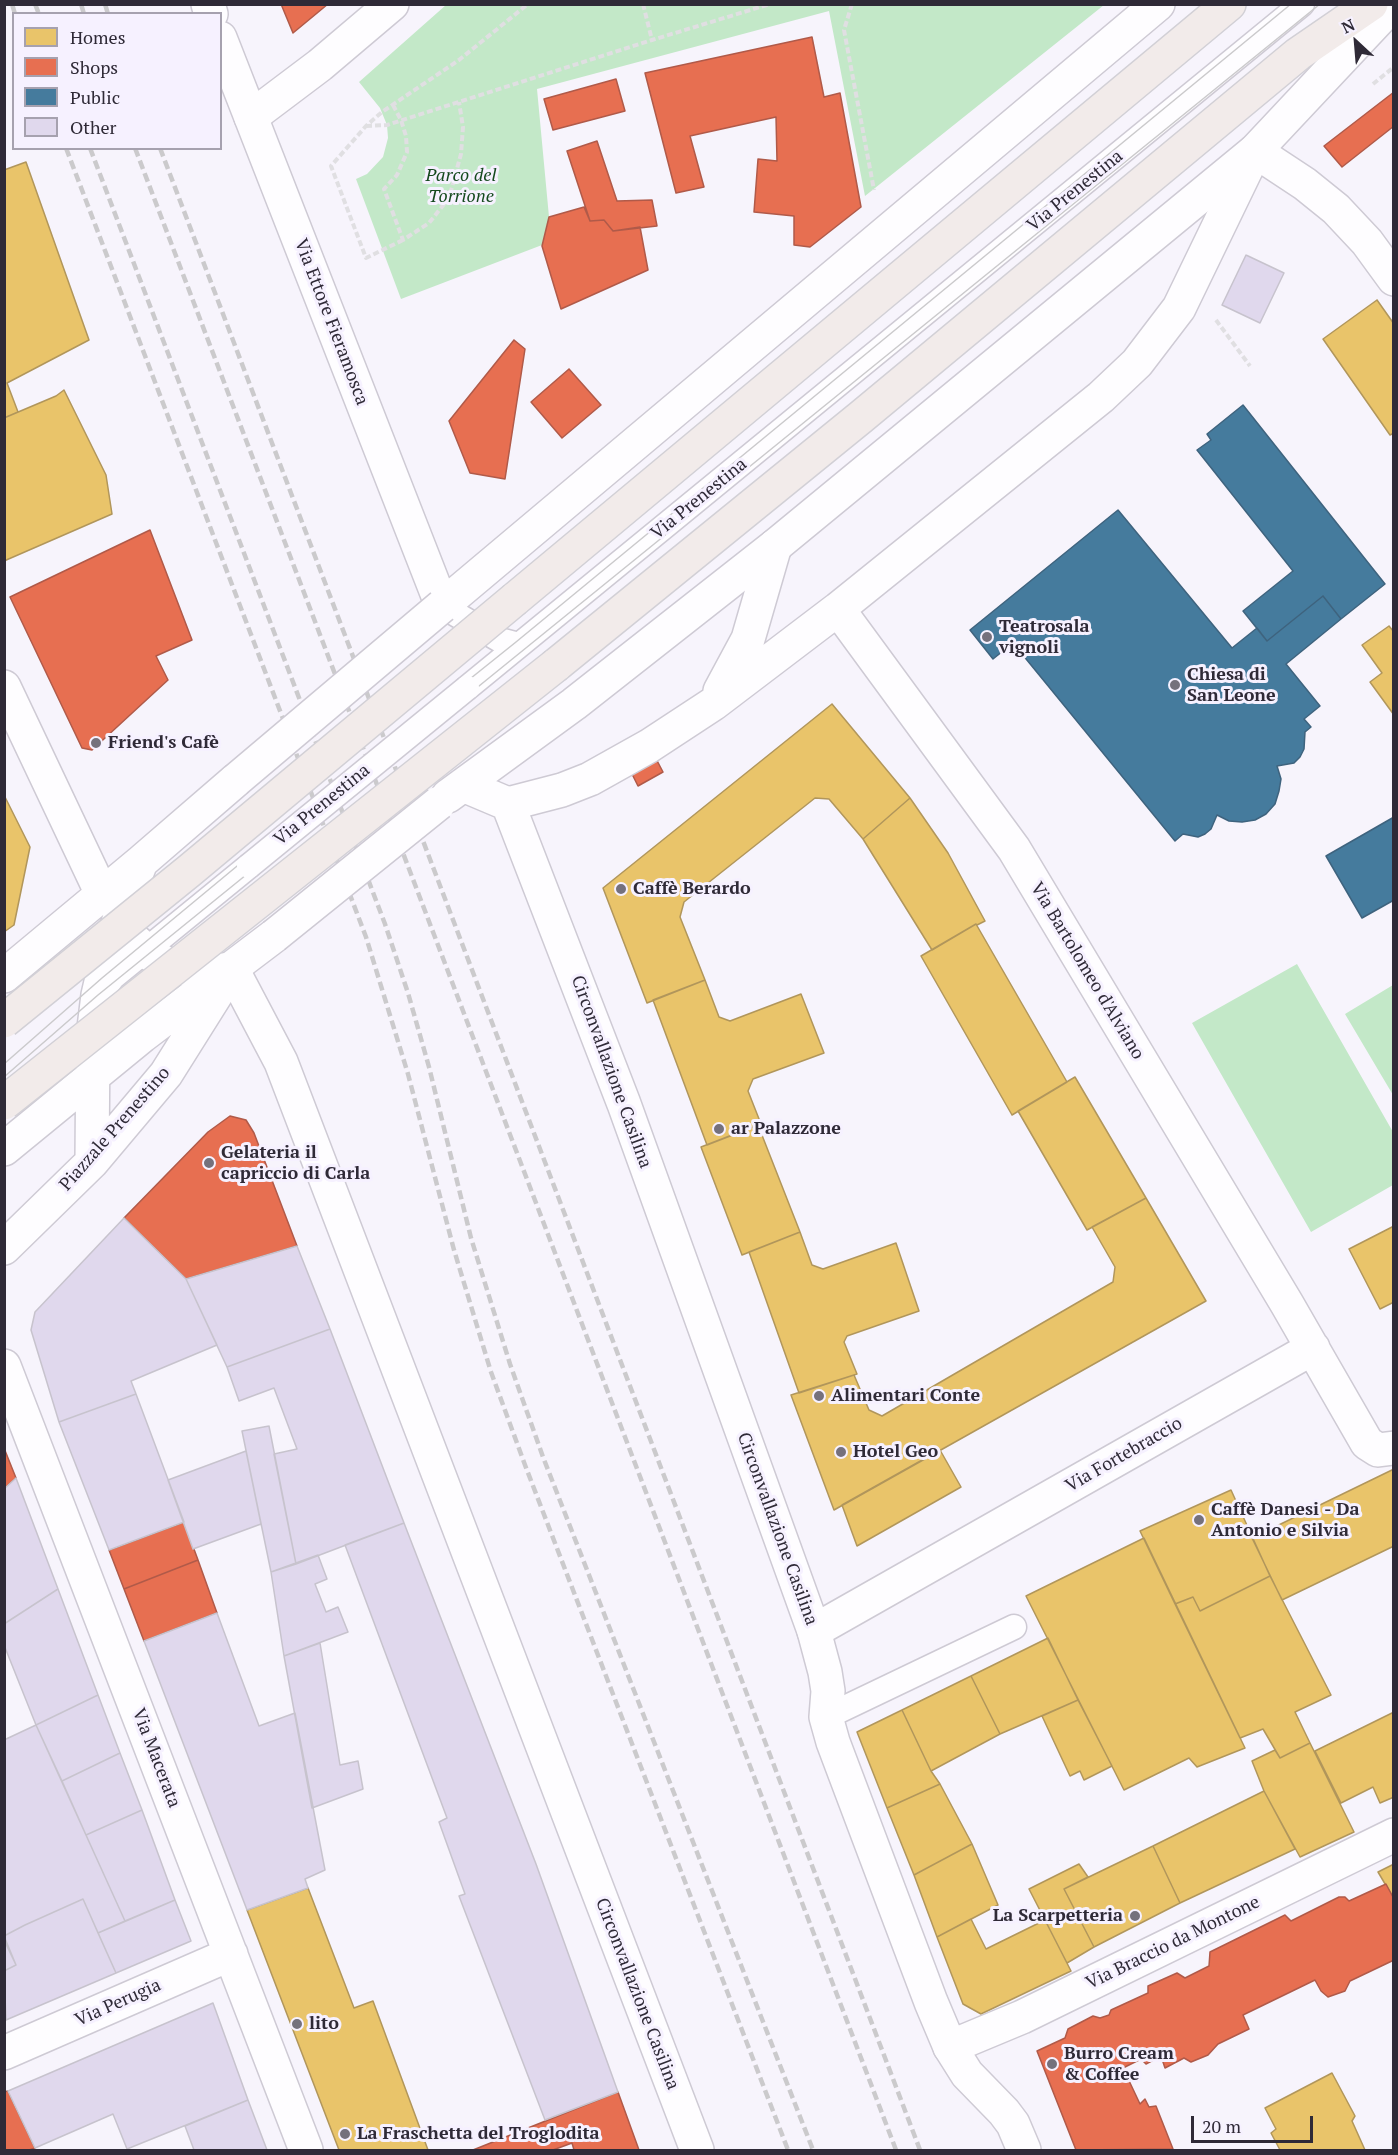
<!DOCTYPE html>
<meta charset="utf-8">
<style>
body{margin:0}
#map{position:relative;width:1398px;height:2155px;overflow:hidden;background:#f7f4fc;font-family:"PT Serif",serif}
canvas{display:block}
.frame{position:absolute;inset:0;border:6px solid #2f2a37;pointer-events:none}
.legend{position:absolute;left:12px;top:12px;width:210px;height:138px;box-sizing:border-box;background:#f6f1ff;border:2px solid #a6a1af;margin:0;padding:8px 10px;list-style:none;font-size:18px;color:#2f2a37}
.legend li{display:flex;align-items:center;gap:12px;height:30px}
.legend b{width:30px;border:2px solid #a6a1af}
.north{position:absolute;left:1326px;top:12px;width:60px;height:60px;-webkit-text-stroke:4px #f6f1ff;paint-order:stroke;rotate:334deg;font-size:16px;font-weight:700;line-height:24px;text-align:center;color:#2f2a37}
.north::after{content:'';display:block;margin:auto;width:21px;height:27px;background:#2f2a37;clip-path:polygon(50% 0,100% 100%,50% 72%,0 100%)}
.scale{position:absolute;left:1191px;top:2116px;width:122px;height:27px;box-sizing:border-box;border:3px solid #2f2a37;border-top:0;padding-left:8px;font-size:18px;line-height:21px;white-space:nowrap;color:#2f2a37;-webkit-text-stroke:4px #f6f1ff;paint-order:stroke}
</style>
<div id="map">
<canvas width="1398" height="2155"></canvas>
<div class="frame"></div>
<ul class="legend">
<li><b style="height:16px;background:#e9c46a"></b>Homes</li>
<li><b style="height:16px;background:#e76f51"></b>Shops</li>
<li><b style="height:16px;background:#457b9d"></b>Public</li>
<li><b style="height:16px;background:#e0d8ed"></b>Other</li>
</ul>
<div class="north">N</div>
<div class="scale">20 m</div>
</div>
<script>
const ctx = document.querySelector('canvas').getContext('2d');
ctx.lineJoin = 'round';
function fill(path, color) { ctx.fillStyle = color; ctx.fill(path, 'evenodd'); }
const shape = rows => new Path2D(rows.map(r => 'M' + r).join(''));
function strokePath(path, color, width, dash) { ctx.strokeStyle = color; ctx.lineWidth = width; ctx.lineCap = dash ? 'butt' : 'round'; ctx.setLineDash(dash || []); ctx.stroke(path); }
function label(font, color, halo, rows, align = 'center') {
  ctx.font = font + ' "PT Serif",serif'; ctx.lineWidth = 6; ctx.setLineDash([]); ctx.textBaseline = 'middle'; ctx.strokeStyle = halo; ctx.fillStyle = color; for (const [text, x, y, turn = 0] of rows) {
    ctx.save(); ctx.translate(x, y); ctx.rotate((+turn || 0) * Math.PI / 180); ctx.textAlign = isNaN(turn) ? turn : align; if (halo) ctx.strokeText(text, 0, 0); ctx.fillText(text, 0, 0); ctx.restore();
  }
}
fill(shape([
 [446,5,446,4,1104,5,865,196,829,11,537,89,549,217,542,245,401,299,356,179,367,174,383,157,388,138,387,125,380,108,359,82],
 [1297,964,1393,1132,1393,1185,1311,1232,1192,1023],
 [1393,985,1393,1095,1345,1014]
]), '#c3e8c8');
const homes = shape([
 [26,162,89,340,7,383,18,412,4,418,4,170,26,162],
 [1377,300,1394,324,1394,433,1390,435,1323,339,1377,300],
 [64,390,106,475,112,514,4,561,4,418,56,396,64,390],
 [1389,626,1394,632,1394,715,1370,682,1382,673,1362,645,1389,626],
 [832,704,910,798,863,839,829,799,815,798,684,902,680,917,705,980,647,1003,603,888,832,704],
 [4,795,30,847,14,925,4,932,4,795],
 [910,798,948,853,985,921,977,925,976,924,932,950,863,839,910,798],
 [976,924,1067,1082,1012,1115,921,956,976,924],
 [705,980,719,1017,730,1021,801,994,824,1053,753,1079,748,1091,761,1124,707,1145,653,1000,705,980],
 [1075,1077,1146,1198,1087,1230,1018,1111,1075,1077],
 [758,1125,800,1232,742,1255,701,1147,758,1125],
 [1146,1198,1206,1301,834,1510,791,1395,854,1375,869,1410,882,1416,1113,1282,1115,1267,1092,1227,1146,1198],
 [1394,1226,1394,1302,1380,1309,1349,1249,1394,1226],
 [800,1232,812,1265,823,1269,896,1243,919,1311,847,1336,844,1342,857,1374,799,1393,749,1252,800,1232],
 [940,1450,961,1487,857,1546,842,1505,940,1450],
 [1394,1469,1394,1546,1282,1600,1252,1538,1394,1469],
 [1231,1490,1270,1576,1200,1611,1193,1597,1175,1604,1140,1531,1231,1490],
 [1144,1538,1245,1748,1197,1767,1189,1758,1124,1790,1026,1596,1144,1538],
 [1270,1576,1331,1695,1295,1712,1310,1743,1280,1758,1263,1729,1240,1738,1175,1604,1193,1597,1200,1611,1270,1576],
 [1048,1638,1078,1700,1000,1734,971,1676,1048,1638],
 [971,1676,1000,1734,931,1771,902,1710,971,1676],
 [1078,1700,1112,1766,1084,1780,1080,1771,1070,1776,1042,1716,1078,1700],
 [902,1710,931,1771,940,1784,887,1808,857,1732,902,1710],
 [1394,1712,1394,1797,1380,1803,1373,1787,1341,1803,1315,1751,1394,1712],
 [1310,1743,1354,1832,1300,1857,1264,1791,1252,1761,1275,1750,1280,1758,1310,1743],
 [940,1784,972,1844,914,1875,887,1808,940,1784],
 [1264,1791,1295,1849,1180,1903,1153,1846,1264,1791],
 [972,1844,998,1905,937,1937,914,1875,972,1844],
 [1153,1846,1180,1903,1094,1947,1064,1889,1153,1846],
 [1079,1864,1088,1877,1064,1889,1094,1947,1067,1963,1029,1889,1079,1864],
 [1394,1864,1394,1899,1378,1872,1394,1864],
 [308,1888,354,2008,373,2001,428,2150,339,2150,247,1910,308,1888],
 [971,1919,986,1949,1045,1920,1071,1971,981,2014,963,2004,937,1937,971,1919],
 [1332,2073,1355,2116,1352,2121,1365,2150,1280,2150,1271,2133,1276,2129,1265,2108,1332,2073]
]);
fill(homes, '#e9c46a');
strokePath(homes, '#b1965b', 1.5);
const shops = shape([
 [281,4,328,4,293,33,281,4],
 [812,37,824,97,840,93,861,207,810,247,794,245,794,216,754,212,758,159,777,161,776,117,690,136,704,187,676,193,645,73,812,37],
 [616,79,625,111,553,130,544,99,616,79],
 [1394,92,1394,126,1342,167,1324,146,1394,92],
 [597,141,617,201,652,200,657,226,613,231,604,220,590,221,567,151,597,141],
 [584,207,590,221,604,220,613,231,640,227,648,270,561,309,542,246,549,217,584,207],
 [514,340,525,349,505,479,470,473,449,421,514,340],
 [569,369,601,405,562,438,531,402,569,369],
 [150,530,192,640,156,656,168,680,92,750,82,748,10,597,150,530],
 [653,753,663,772,638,786,628,766,653,753],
 [230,1116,246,1120,254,1133,297,1246,186,1279,124,1218,208,1132,230,1116],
 [4,1448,16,1478,4,1489,4,1448],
 [184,1522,198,1560,124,1589,109,1550,184,1522],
 [198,1560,217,1613,144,1641,124,1589,198,1560],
 [1386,1884,1394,1899,1394,1960,1350,1981,1345,1991,1328,1997,1321,1991,1315,1980,1243,2015,1249,2029,1218,2044,1208,2055,1191,2062,1184,2058,1165,2068,1161,2056,1146,2064,1141,2059,1123,2068,1140,2104,1145,2099,1149,2107,1156,2106,1173,2149,1076,2150,1037,2051,1065,2038,1068,2029,1093,2016,1100,2018,1109,2015,1111,2010,1148,1993,1148,1986,1177,1973,1185,1978,1209,1966,1210,1952,1285,1915,1291,1921,1339,1897,1345,1897,1349,1901,1386,1884],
 [8,2091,35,2148,29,2150,4,2150,4,2092,8,2091],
 [618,2092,639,2150,574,2150,572,2143,553,2150,473,2150,618,2092]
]);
fill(shops, '#e76f51');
strokePath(shops, '#b05a49', 1.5);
const public = shape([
 [1243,405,1385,584,1341,619,1323,596,1267,641,1243,611,1293,571,1197,450,1211,440,1207,434,1243,405],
 [1118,510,1232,648,1257,628,1267,641,1323,596,1341,619,1286,664,1320,706,1304,719,1311,727,1305,732,1304,749,1300,757,1294,763,1277,766,1281,779,1279,791,1275,804,1266,814,1255,820,1242,822,1229,821,1217,815,1211,829,1205,834,1198,837,1183,834,1175,841,1013,643,993,659,970,630,1118,510],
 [1394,817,1394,900,1362,918,1326,856,1394,817]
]);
fill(public, '#457b9d');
strokePath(public, '#3e637e', 1.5);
const building = shape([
 [1246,255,1284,273,1260,323,1222,305,1246,255],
 [124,1218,186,1279,217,1345,131,1381,136,1394,59,1422,31,1330,35,1312,124,1218],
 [297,1246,330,1329,227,1367,186,1279,297,1246],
 [330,1329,404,1523,296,1564,274,1454,297,1449,274,1388,239,1401,227,1367,330,1329],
 [136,1394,184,1522,109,1550,59,1422,136,1394],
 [269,1426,296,1564,271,1572,242,1431,269,1426],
 [246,1451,261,1524,193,1549,168,1480,246,1451],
 [16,1478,58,1589,4,1624,4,1489,16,1478],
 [404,1523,536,1864,618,2092,545,2120,459,1896,465,1894,439,1822,447,1818,345,1545,404,1523],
 [318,1555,327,1579,315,1584,326,1612,338,1607,348,1632,284,1656,271,1572,318,1555],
 [58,1589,98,1695,36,1725,4,1645,4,1624,58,1589],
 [217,1613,259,1726,295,1713,325,1870,305,1879,308,1888,247,1910,144,1641,217,1613],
 [320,1643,340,1765,358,1761,363,1789,312,1808,284,1656,320,1643],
 [98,1695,120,1753,62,1781,36,1725,98,1695],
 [36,1725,125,1921,98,1933,83,1899,25,1925,4,1936,4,1740,36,1725],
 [120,1753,142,1810,86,1835,62,1781,120,1753],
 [142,1810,175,1900,125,1921,86,1835,142,1810],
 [83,1899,116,1973,6,2020,4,1971,16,1965,4,1936,25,1925,83,1899],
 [175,1900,191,1941,116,1973,98,1933,175,1900],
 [4,1940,16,1965,4,1971,4,1940],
 [213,2003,248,2100,127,2149,113,2114,35,2148,8,2091,213,2003],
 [248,2100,267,2150,194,2150,185,2126,248,2100]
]);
fill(building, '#e0d8ed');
strokePath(building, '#c7c3cd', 1.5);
const service = shape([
 [442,606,500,640,519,645],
 [467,688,1302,4],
 [99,995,113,977,249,866],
 [826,1717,1014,1627]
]);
const minor = shape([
 [251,117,320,65,392,4],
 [838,609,1014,849,1287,1304,1367,1443,1378,1450,1394,1448],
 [4,687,102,894],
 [720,691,748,639,775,546],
 [508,804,562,790,590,779,649,746,713,704,838,609,1101,397,1137,363,1179,308,1255,151,1305,184,1336,209,1367,242,1394,279],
 [232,969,281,1062,697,2150],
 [4,1366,306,2150],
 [814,1631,1313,1348],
 [950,2047,1022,2017,1394,1835],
 [4,2053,231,1954]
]);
const tertiary = shape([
 [208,4,211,14],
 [220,38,442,606],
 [122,911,124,923,132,938,150,954,165,963,198,973,232,969]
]);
const secondary = shape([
 [442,606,1158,4],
 [463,785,508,804,624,1104,814,1631,825,1672,828,1691,826,1717,833,1742,931,2002,950,2047,967,2074,1004,2112,1013,2124,1024,2150],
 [448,796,574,704,775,546,1255,151,1393,4],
 [4,976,141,862,236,780],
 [4,1149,142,1036,274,936],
 [92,1162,93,1036,98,995,107,956,122,911,141,862],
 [4,1248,92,1162,166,1074,232,969]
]);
const trunk = shape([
 [515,599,1229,4],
 [556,665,861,417,1298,54,1371,4]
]);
strokePath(service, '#cecad4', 27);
strokePath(minor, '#cecad4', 36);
strokePath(tertiary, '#cecad4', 36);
strokePath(secondary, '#cecad4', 36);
strokePath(trunk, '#d2d0d6', 36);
strokePath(shape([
 [643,4,652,40],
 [852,4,844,30,874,190],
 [1373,84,1394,67],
 [393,105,401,120,406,136,407,152,397,175,384,189,403,240,429,223,449,198,461,154,463,127,459,102],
 [366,126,387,125,652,40,770,4],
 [403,240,366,258,331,166,366,126,382,112,459,60,528,4],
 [1216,320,1250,366]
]), '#e0dfe2', 4, [6, 3]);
strokePath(service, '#fefdff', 24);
strokePath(minor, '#fefdff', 33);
strokePath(tertiary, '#fefdff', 33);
strokePath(secondary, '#fefdff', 33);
strokePath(trunk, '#f2ebea', 33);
strokePath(shape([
 [4,1064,102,978,254,852,516,642,1291,4],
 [4,1077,98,995,1320,4]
]), '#cbcacc', 1.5);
strokePath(shape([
 [12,4,15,14],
 [35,4,39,14],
 [81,4,84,14],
 [105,4,108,14],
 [66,148,366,937,408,1074,454,1250,491,1372,525,1465,788,2150],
 [90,148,385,924,408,993,429,1067,471,1238,510,1364,543,1457,813,2150],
 [135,148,896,2150],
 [160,148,920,2150]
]), '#cbcacc', 4.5, [9, 4.5]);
const serviceBridge = shape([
 [249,866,467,688]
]);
const secondaryBridge = shape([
 [236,780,442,606],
 [274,936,439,803]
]);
const trunkBridge = shape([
 [4,1021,189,871,515,599],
 [4,1103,556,665]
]);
strokePath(serviceBridge, '#cecad4', 27, []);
strokePath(secondaryBridge, '#cecad4', 36, []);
strokePath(trunkBridge, '#d2d0d6', 36, []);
strokePath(serviceBridge, '#fefdff', 24);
strokePath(secondaryBridge, '#fefdff', 33);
strokePath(trunkBridge, '#f2ebea', 33);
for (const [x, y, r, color] of [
 [987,637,6,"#75717c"],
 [1175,685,6,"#75717c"],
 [96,743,6,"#75717c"],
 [621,889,6,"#75717c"],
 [719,1129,6,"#75717c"],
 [209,1163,6,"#75717c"],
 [819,1396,6,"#75717c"],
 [841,1452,6,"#75717c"],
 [1199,1520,6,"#75717c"],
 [1135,1916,6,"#75717c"],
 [297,2024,6,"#75717c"],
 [1052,2064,6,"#75717c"],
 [345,2134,6,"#75717c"]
]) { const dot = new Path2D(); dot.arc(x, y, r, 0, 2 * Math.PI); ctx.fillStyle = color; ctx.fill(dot); strokePath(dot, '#f6f1ff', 2); }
label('italic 18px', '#154a1e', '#f6f1ff', [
 ["Parco del",461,176],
 ["Torrione",461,197]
]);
label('18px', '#2f2a37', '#f6f1ff', [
 ["Via Prenestina",1075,191,-39],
 ["Via Ettore Fieramosca",331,322,69],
 ["Via Prenestina",699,499,-39],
 ["Via Prenestina",322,805,-39],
 ["Via Bartolomeo d'Alviano",1087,971,59],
 ["Circonvallazione Casilina",611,1072,70],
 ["Piazzale Prenestino",115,1129,-49],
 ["Via Fortebraccio",1124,1455,-30],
 ["Circonvallazione Casilina",777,1529,70],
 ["Via Macerata",156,1758,69],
 ["Via Braccio da Montone",1173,1943,-26],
 ["Circonvallazione Casilina",637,1994,69],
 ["Via Perugia",118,2003,-24]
]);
label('bold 18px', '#2f2a37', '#f6f1ff', [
 ["Teatrosala",999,627],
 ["vignoli",999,648],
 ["Chiesa di",1187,675],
 ["San Leone",1187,696],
 ["Friend's Cafè",108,743],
 ["Caffè Berardo",633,889],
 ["ar Palazzone",731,1129],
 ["Gelateria il",221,1153],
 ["capriccio di Carla",221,1174],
 ["Alimentari Conte",831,1396],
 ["Hotel Geo",853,1452],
 ["Caffè Danesi - Da",1211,1510],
 ["Antonio e Silvia",1211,1531],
 ["La Scarpetteria",1123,1916,"right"],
 ["lito",309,2024],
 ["Burro Cream",1064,2054],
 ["& Coffee",1064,2075],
 ["La Fraschetta del Troglodita",357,2134]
], 'left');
</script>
